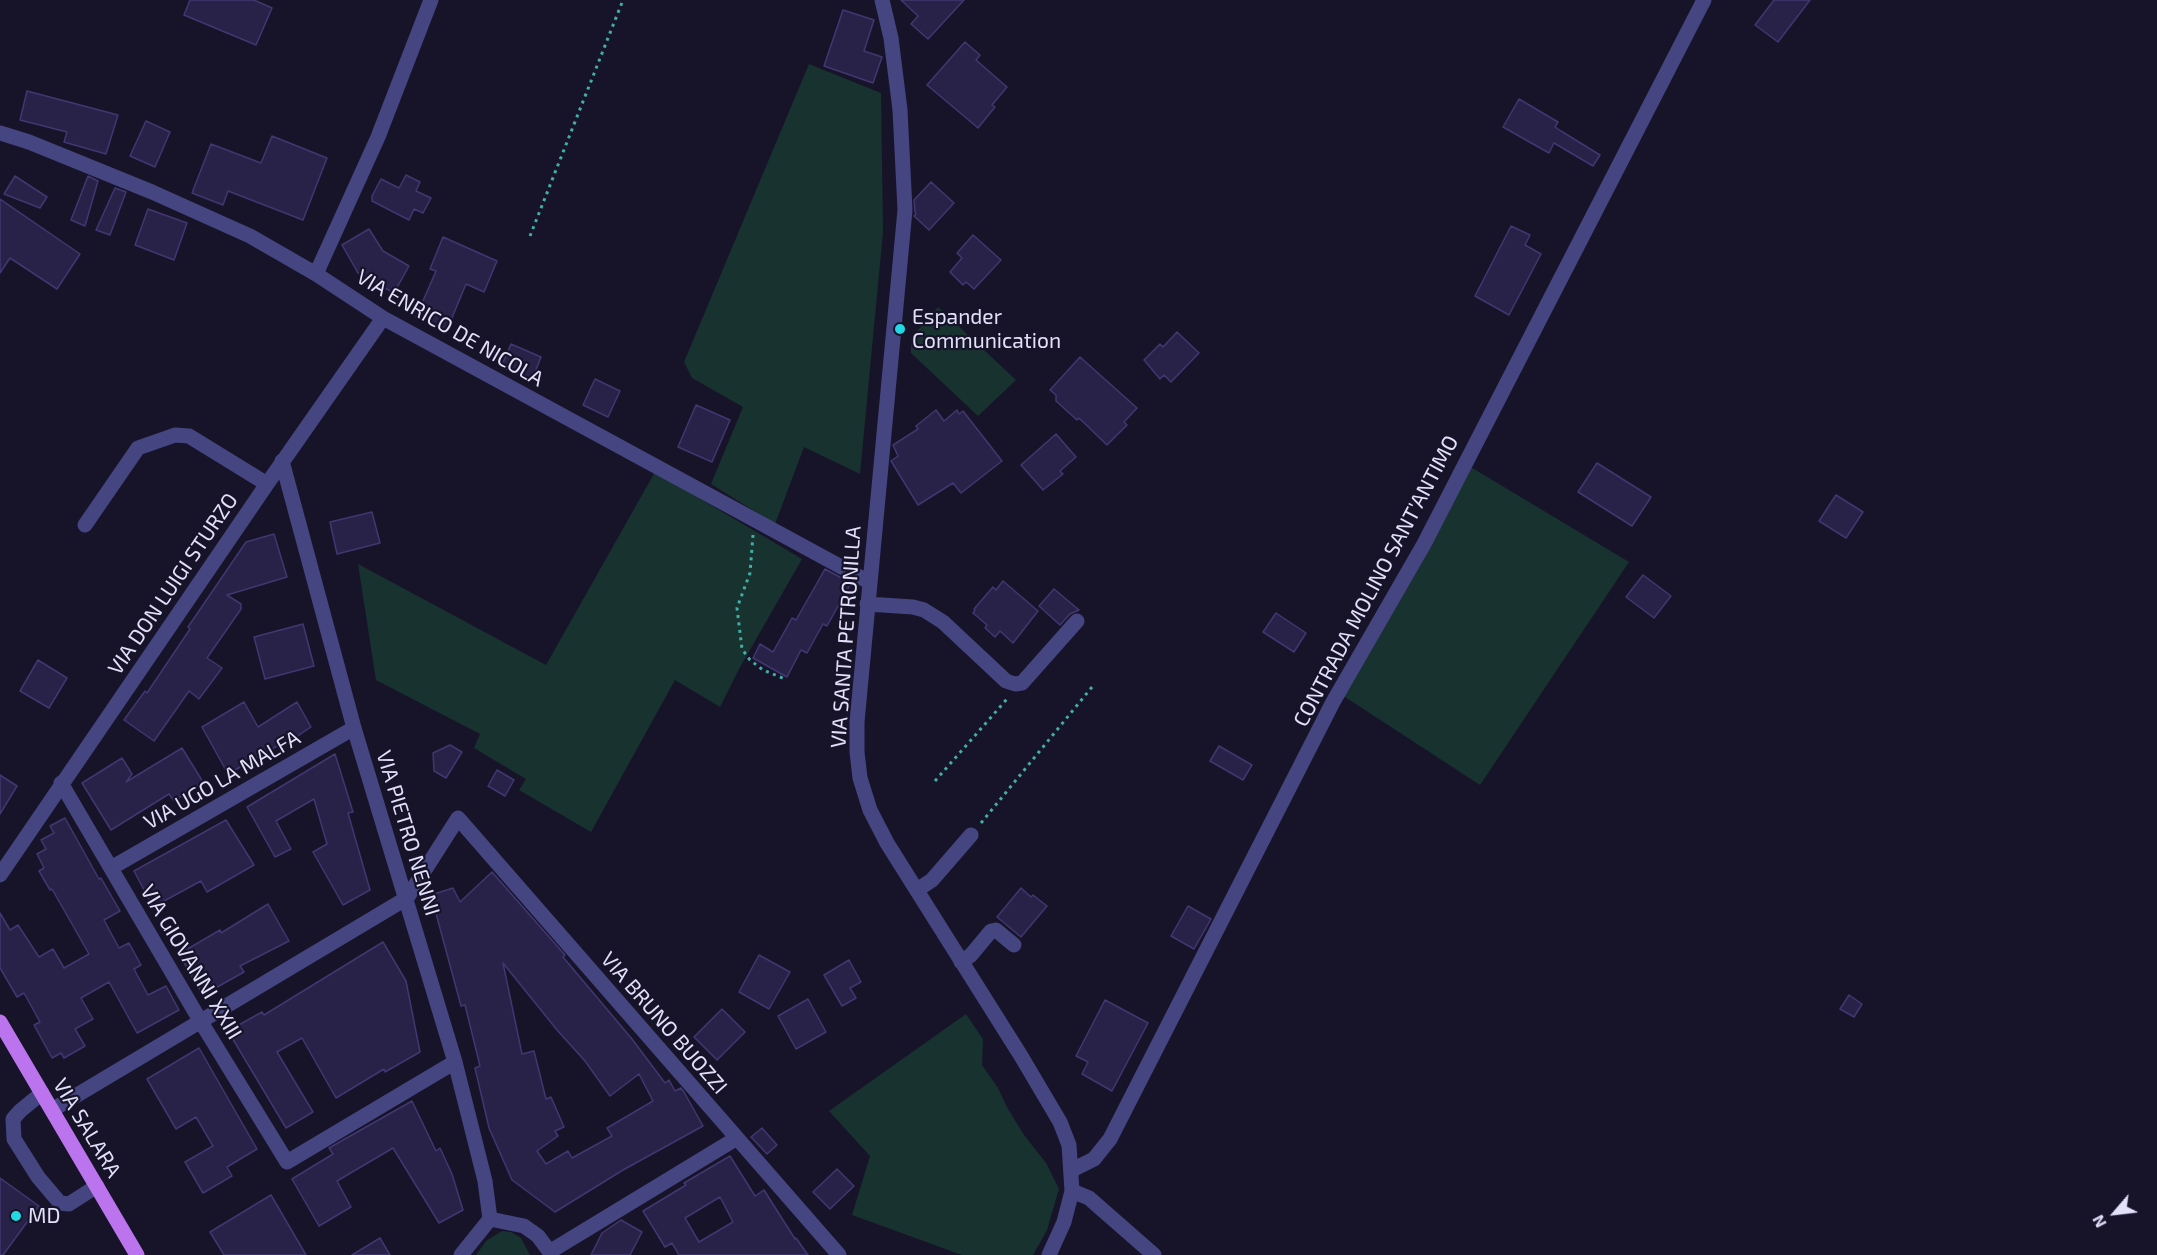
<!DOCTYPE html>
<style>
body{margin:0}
#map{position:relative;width:2157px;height:1255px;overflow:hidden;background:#171429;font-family:"Exo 2",sans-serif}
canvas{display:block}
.north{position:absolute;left:2085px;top:1183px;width:60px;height:60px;-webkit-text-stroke:4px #171429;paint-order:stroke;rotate:242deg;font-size:16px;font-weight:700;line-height:24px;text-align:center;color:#e2e0fb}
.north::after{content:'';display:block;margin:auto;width:21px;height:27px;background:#e2e0fb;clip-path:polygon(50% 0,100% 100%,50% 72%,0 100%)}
</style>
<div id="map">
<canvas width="2157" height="1255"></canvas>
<div class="north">N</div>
</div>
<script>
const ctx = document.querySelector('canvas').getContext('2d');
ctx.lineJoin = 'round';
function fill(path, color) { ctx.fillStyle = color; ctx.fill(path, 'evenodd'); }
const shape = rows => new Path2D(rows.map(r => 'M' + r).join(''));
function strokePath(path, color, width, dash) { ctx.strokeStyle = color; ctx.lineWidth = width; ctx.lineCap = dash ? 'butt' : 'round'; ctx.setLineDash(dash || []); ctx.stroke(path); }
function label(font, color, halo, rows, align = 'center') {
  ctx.font = font + ' "Exo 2",sans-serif'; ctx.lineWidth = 4.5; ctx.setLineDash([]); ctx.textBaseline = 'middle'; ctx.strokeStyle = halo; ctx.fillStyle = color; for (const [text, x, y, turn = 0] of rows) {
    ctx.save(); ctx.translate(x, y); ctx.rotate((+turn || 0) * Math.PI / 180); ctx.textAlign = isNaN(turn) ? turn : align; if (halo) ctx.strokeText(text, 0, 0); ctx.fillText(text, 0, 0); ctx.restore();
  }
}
fill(shape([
 [809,64,881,93,883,232,860,474,804,447,775,524,711,484,743,407,692,378,684,362],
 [938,307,1016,380,978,416,911,353,911,338],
 [1469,466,1629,562,1480,785,1342,695],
 [655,472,802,559,739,669,720,707,675,680,591,832,519,790,526,779,474,748,480,734,376,680,358,564,546,665],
 [966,1014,983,1039,982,1065,998,1088,1008,1109,1024,1135,1046,1163,1059,1189,1047,1230,1033,1255,962,1255,852,1215,870,1156,829,1111],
 [502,1231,511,1232,521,1238,530,1255,476,1255,486,1241]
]), '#183230');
const building = shape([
 [190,0,254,0,272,8,256,45,184,15,190,0],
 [901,0,964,0,928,39,911,24,918,16,901,0],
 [1774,0,1810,0,1778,42,1755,25,1774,0],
 [843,10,874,20,864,51,882,57,873,83,824,66,843,10],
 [965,42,980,55,976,60,1007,87,992,105,995,107,978,128,927,85,965,42],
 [27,91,118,115,106,154,64,142,67,132,20,120,27,91],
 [1519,99,1558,122,1555,127,1561,131,1600,155,1593,166,1554,143,1549,153,1503,127,1519,99],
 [146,121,170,132,155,167,130,156,146,121],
 [272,136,327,158,303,220,228,191,223,205,192,193,211,144,261,163,272,136],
 [406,175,420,182,416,191,431,198,423,213,414,209,409,220,372,201,372,196,381,179,399,188,406,175],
 [15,176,47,197,40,208,4,194,15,176],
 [88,176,98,181,85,226,71,220,88,176],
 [931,182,954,203,929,230,914,216,916,214,915,212,914,200,931,182],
 [115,188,126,192,110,235,96,230,115,188],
 [0,199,80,254,57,289,10,258,0,273,0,199],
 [148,209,187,223,174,260,135,245,148,209],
 [1511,226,1530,235,1525,245,1541,254,1509,315,1475,296,1511,226],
 [369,229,383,251,409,266,394,293,358,273,342,245,369,229],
 [973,235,1001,260,974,289,966,282,963,285,950,272,962,258,957,253,973,235],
 [443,237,497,261,484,292,466,284,447,330,416,317,436,271,430,269,443,237],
 [1177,332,1199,353,1171,382,1164,375,1160,379,1144,360,1160,344,1163,347,1177,332],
 [511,344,541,357,532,380,501,367,511,344],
 [1080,357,1137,408,1124,422,1127,425,1107,445,1079,418,1077,420,1056,401,1056,395,1050,390,1080,357],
 [595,379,620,391,608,417,583,405,595,379],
 [696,405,730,420,712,462,678,447,696,405],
 [936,410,944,421,957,410,959,414,963,411,1002,461,961,493,953,483,918,505,891,461,898,456,893,445,918,429,916,426,936,410],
 [1056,434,1076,457,1060,471,1063,474,1043,490,1021,465,1056,434],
 [1597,463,1651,497,1632,526,1578,492,1597,463],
 [1836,495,1863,512,1846,538,1819,521,1836,495],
 [372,512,380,543,337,554,330,522,372,512],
 [274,534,287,577,227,595,241,604,241,609,207,658,222,668,199,699,189,691,154,741,124,720,145,691,147,693,190,629,188,627,246,542,274,534],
 [825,569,851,583,827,626,823,624,807,653,801,650,787,677,753,658,760,644,773,652,792,618,796,620,825,569],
 [1643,575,1671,596,1654,618,1626,597,1643,575],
 [1003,581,1038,611,1013,643,1000,631,995,637,985,628,987,625,973,613,975,610,974,609,993,587,996,590,1003,581],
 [1054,589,1079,610,1070,614,1060,625,1039,606,1054,589],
 [1276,613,1306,633,1294,652,1263,632,1276,613],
 [303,624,314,666,265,679,254,637,303,624],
 [38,660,67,678,49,708,20,691,38,660],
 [244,702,258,727,297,702,311,727,280,748,279,745,228,774,202,727,244,702],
 [450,745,462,752,446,778,434,771,433,753,450,745],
 [1219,746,1252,765,1243,780,1210,761,1219,746],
 [182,748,203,782,174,801,169,794,111,830,82,783,122,758,132,774,126,782,182,748],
 [335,754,353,812,348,813,370,890,343,905,313,852,327,844,314,799,276,821,291,849,275,857,247,807,335,754],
 [497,770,514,780,505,796,488,786,497,770],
 [0,775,17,786,0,814,0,775],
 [65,818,99,879,101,878,120,911,104,920,119,948,129,943,141,965,134,969,148,995,166,986,179,1010,137,1033,109,982,81,998,93,1019,75,1029,85,1046,64,1058,61,1053,52,1058,34,1025,40,1022,24,993,17,997,0,968,0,913,10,930,18,925,39,957,53,949,64,968,89,954,52,889,50,890,39,871,44,868,37,854,46,849,41,840,54,833,50,826,65,818],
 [226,820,254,865,207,892,201,881,153,907,134,871,226,820],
 [492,872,565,955,563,957,632,1039,665,1083,669,1080,675,1091,681,1088,684,1092,703,1126,623,1170,555,1212,512,1180,489,1128,475,1068,480,1066,465,1005,461,1006,431,895,453,888,460,902,492,872],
 [503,963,557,1030,585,1061,610,1096,639,1074,653,1101,607,1128,612,1136,572,1158,568,1151,546,1164,537,1151,558,1136,555,1131,564,1127,551,1097,546,1099,534,1051,522,1054,503,963],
 [1021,888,1031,897,1033,895,1047,906,1021,937,997,917,1021,888],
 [268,904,289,941,240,966,244,972,203,995,179,954,220,930,221,933,268,904],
 [1188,906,1211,919,1194,949,1171,936,1188,906],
 [383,942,406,981,420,1052,385,1072,384,1069,336,1098,302,1038,277,1052,313,1112,286,1128,228,1031,262,1012,264,1015,383,942],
 [759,955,790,972,769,1009,739,992,759,955],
 [849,960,861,982,850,988,856,998,842,1006,824,975,849,960],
 [1849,995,1862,1004,1854,1017,1840,1009,1849,995],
 [808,999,826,1032,796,1049,778,1016,808,999],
 [1105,1000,1148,1023,1112,1091,1082,1074,1088,1062,1076,1056,1105,1000],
 [722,1009,745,1032,717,1060,694,1037,722,1009],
 [199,1048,257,1149,227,1167,232,1176,203,1193,185,1162,213,1146,196,1117,176,1129,147,1079,199,1048],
 [412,1101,436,1151,440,1148,452,1174,463,1210,439,1223,393,1148,337,1181,351,1207,319,1226,292,1179,333,1154,329,1148,412,1101],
 [762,1128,777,1145,767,1154,751,1137,762,1128],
 [730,1156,755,1196,764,1190,795,1239,796,1238,808,1255,679,1255,672,1243,665,1247,643,1211,686,1185,684,1183,730,1156],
 [720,1197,733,1222,699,1242,685,1218,720,1197],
 [837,1169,854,1186,830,1209,813,1192,837,1169],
 [0,1178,39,1206,3,1255,0,1255,0,1178],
 [271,1195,306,1255,224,1255,210,1232,271,1195],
 [621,1220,642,1232,630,1255,591,1255,602,1233,621,1220],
 [380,1238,390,1255,352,1255,380,1238]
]);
fill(building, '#292248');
strokePath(building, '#413771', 1.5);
strokePath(shape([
 [530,236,623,0],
 [753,535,750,573,737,608,742,649,750,660,763,670,785,679],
 [935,781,1007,699],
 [981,823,1092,687]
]), '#40afa5', 3, [3, 4.5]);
strokePath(shape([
 [882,0,891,38,900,110,905,210,857,722,857,752,860,778,870,810,887,843,1021,1056,1060,1122,1069,1145,1072,1191,1064,1222,1049,1255],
 [0,133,29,142,152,192,250,236,316,274,383,318,869,582],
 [316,274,378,137,431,0],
 [282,461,354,728,455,1062,485,1181,490,1219],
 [85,525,138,448,175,435,189,436,267,484],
 [867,604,913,607,924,610,943,622,1006,681,1015,684,1022,683,1077,621],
 [61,783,201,1022,287,1162,455,1062],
 [111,868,354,728],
 [0,875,267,484,383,318],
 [917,890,932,880,971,835],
 [961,962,971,955,991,931,996,930,1014,945],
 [42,1093,20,1111,13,1119,14,1139,38,1177,60,1203,69,1204,97,1186],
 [52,1110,407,898,458,818,839,1255],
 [1072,1170,1094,1159,1110,1139,1333,702,1424,544,1704,0],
 [1072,1191,1089,1198,1154,1255],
 [551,1251,737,1138],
 [461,1255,490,1219,524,1226,538,1236,552,1255]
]), '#454582', 15);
strokePath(shape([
 [0,1022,137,1255]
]), '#bc74ee', 15);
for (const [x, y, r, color] of [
 [900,329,6,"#22d8e5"],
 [16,1216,6,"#22d8e5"]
]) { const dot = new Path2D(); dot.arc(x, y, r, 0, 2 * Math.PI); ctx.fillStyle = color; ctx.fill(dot); strokePath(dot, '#171429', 2); }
label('21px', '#e2e0fb', '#171429', [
 ["Espander",912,317],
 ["Communication",912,341],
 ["MD",28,1216]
], 'left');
label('21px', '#e2e0fb', '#171429', [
 ["VIA ENRICO DE NICOLA",450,328,30],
 ["CONTRADA MOLINO SANT'ANTIMO",1376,581,-62],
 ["VIA DON LUIGI STURZO",173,584,-56],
 ["VIA SANTA PETRONILLA",846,637,-86],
 ["VIA UGO LA MALFA",222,780,-30],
 ["VIA PIETRO NENNI",408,833,73],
 ["VIA GIOVANNI XXIII",191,962,59],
 ["VIA BRUNO BUOZZI",664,1023,49],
 ["VIA SALARA",87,1128,59]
]);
</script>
